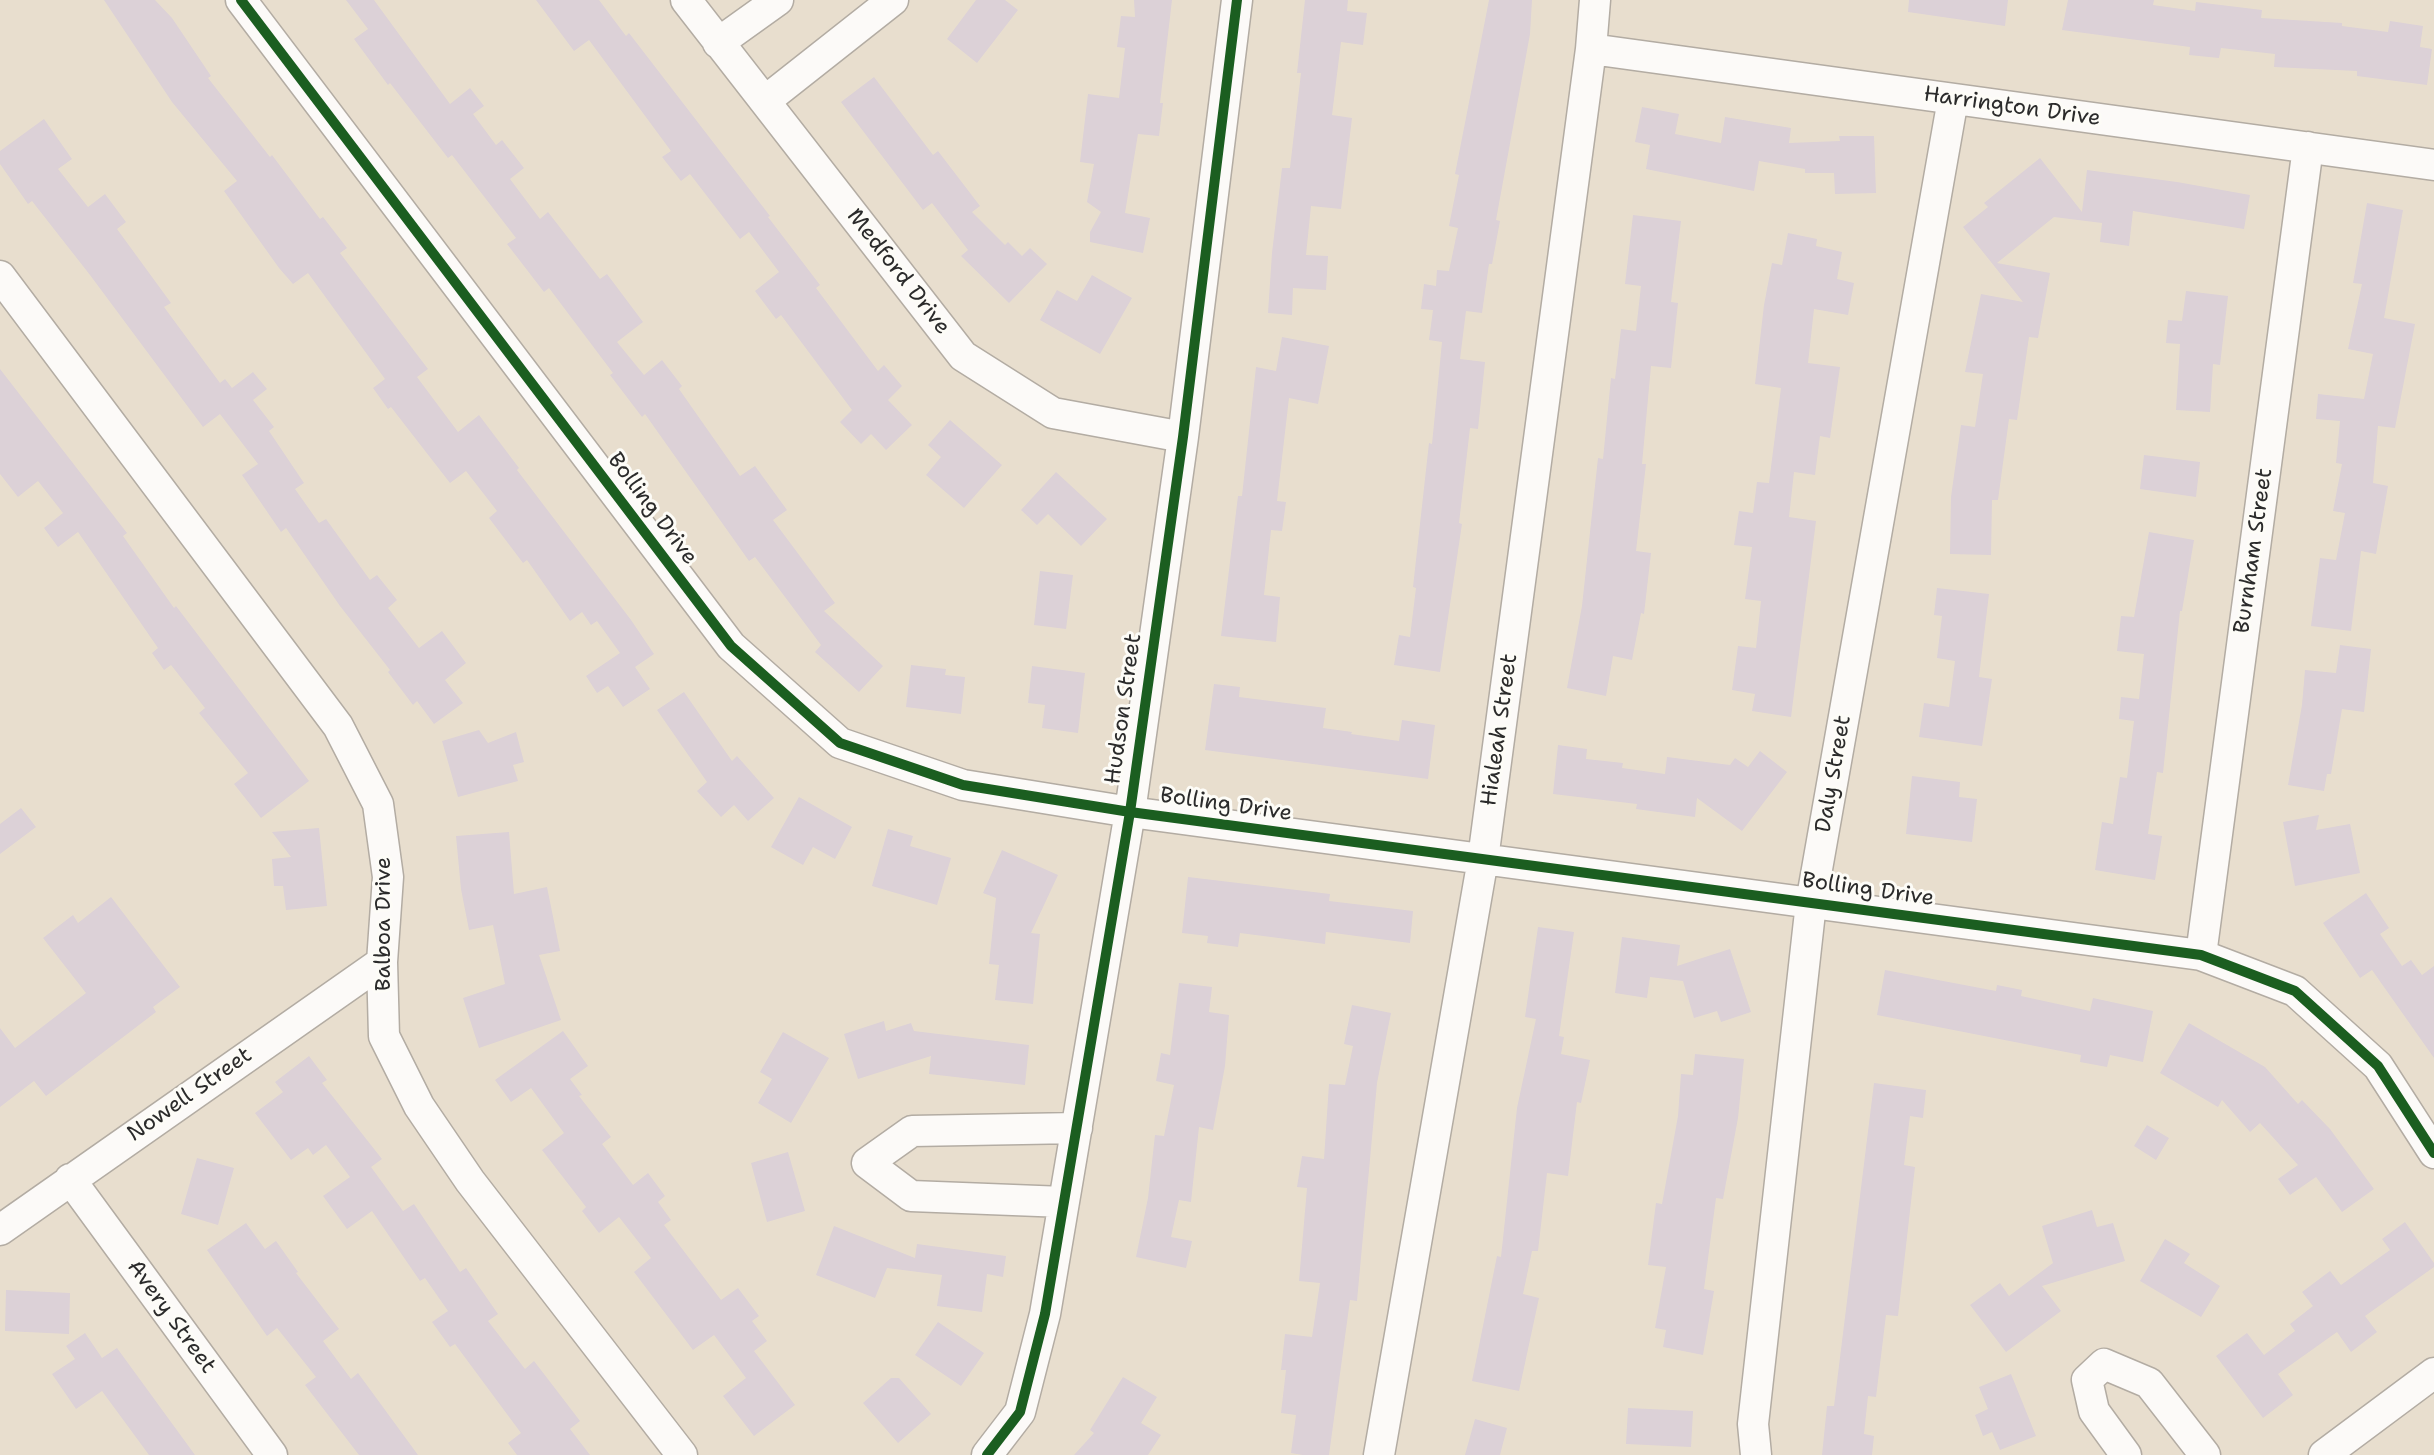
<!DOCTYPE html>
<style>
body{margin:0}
canvas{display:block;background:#e8dece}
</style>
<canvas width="2434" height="1455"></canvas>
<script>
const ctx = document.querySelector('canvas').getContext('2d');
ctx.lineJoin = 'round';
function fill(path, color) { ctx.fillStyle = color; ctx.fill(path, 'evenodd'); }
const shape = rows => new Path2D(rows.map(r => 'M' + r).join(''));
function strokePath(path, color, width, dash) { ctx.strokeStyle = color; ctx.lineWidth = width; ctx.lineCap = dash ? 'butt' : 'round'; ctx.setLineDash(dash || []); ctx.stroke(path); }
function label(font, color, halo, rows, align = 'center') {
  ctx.font = font + ' "Shantell Sans",sans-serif'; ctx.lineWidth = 6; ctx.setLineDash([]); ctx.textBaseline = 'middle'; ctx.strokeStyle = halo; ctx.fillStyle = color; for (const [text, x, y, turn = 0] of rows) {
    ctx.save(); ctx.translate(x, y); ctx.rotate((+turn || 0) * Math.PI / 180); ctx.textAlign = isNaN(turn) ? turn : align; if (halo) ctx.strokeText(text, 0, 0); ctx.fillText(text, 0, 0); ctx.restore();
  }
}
fill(shape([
 [104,0,155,0,172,18,211,76,208,78,270,157,272,155,320,219,323,217,347,248,340,253,428,369,417,377,458,432,479,415,519,468,517,470,631,620,654,654,635,667,650,689,623,707,608,686,597,693,586,676,620,653,597,621,591,625,582,612,570,621,527,560,523,563,489,518,497,511,466,471,450,483,391,407,388,409,373,388,385,379,308,273,293,284,279,268,224,191,237,181,172,102],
 [346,0,374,0,450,104,470,88,484,106,473,114,496,145,502,140,524,168,510,179,540,219,548,212,600,279,607,274,643,322,617,342,644,375,662,360,682,386,679,389,740,476,755,466,787,510,773,520,835,603,824,611,883,666,859,692,815,652,821,645,755,557,749,561,645,414,642,417,610,375,613,373,549,288,544,292,507,244,516,238,452,155,448,158,390,83,388,85,354,39,368,29],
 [536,0,599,0,626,36,629,33,770,216,768,217,820,285,816,288,878,371,884,365,902,386,888,400,912,425,886,450,871,434,861,444,840,422,852,410,781,315,776,319,755,291,779,272,749,232,740,239,690,174,681,181,662,157,671,151,589,40,574,51],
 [976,0,1005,0,1018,10,977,63,947,39],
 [1134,0,1172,0,1160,103,1163,103,1159,136,1138,134,1125,213,1150,218,1143,253,1090,242,1090,232,1101,212,1087,202,1094,164,1080,162,1088,94,1119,98,1125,48,1117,47,1121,16,1135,17],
 [1305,0,1348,0,1347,11,1367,13,1363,45,1341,42,1332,115,1352,118,1341,209,1311,206,1306,255,1328,256,1326,290,1293,288,1292,315,1268,313,1272,253,1282,168,1290,168,1301,73,1297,73],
 [1489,0,1532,0,1530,34,1496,220,1500,221,1492,264,1489,264,1482,313,1466,311,1460,359,1485,362,1478,429,1470,428,1459,523,1462,524,1440,672,1394,665,1399,635,1410,637,1416,588,1413,587,1429,443,1432,444,1442,342,1429,340,1433,310,1421,309,1424,284,1436,286,1437,270,1449,271,1458,228,1449,226,1459,175,1455,174],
 [1909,0,2008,0,2005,26,1908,12],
 [2068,0,2154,0,2153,5,2195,11,2196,2,2262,10,2261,18,2342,23,2342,26,2388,32,2390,21,2423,26,2420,47,2432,49,2427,85,2357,76,2357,71,2274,67,2275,54,2221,48,2219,58,2189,55,2190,47,2062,30],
 [874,77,933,155,938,151,980,206,972,212,1005,245,1008,242,1022,256,1030,248,1047,264,1009,303,961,256,968,250,932,203,923,210,841,102],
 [1642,107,1679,114,1675,134,1721,143,1725,117,1791,128,1789,143,1840,141,1839,136,1874,136,1876,193,1835,194,1834,173,1805,173,1805,169,1759,161,1754,191,1646,169,1650,145,1635,142],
 [44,119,72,159,58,169,88,207,105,194,126,222,117,229,171,303,164,307,220,383,225,379,232,388,253,372,267,389,253,400,274,427,269,431,304,483,295,489,319,523,326,519,370,580,377,575,397,600,388,608,419,648,442,631,466,663,445,680,463,703,434,724,417,701,413,705,388,672,390,670,340,606,286,528,281,532,242,475,258,464,220,414,203,427,90,275,32,201,28,204,0,164,0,151],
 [2040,158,2082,212,2087,170,2177,182,2250,195,2244,229,2133,211,2129,246,2100,242,2102,223,2054,217,1997,263,2050,273,2038,338,2029,337,2017,420,2009,419,1998,500,1992,500,1991,555,1950,554,1951,497,1961,425,1975,427,1983,374,1965,372,1981,294,2023,302,1963,227,1988,207,1984,203],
 [2367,203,2403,210,2384,318,2415,324,2395,428,2378,426,2373,483,2388,486,2376,554,2361,551,2351,631,2311,626,2320,558,2336,560,2345,513,2333,511,2342,464,2336,463,2340,421,2316,419,2318,394,2364,399,2373,354,2348,349,2362,284,2353,283],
 [1633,215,1681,221,1671,302,1678,303,1671,368,1651,366,1642,464,1646,464,1636,551,1651,553,1644,614,1641,613,1632,660,1613,656,1606,696,1567,688,1582,606,1598,458,1603,459,1611,378,1615,379,1621,329,1636,331,1641,286,1625,284],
 [1788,233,1817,239,1816,246,1842,252,1837,279,1854,283,1848,315,1814,309,1808,363,1840,367,1830,438,1820,436,1815,475,1794,472,1789,517,1816,521,1791,717,1752,711,1755,694,1732,690,1738,646,1756,648,1761,601,1745,599,1752,547,1734,545,1739,511,1753,513,1757,482,1769,483,1781,388,1755,384,1764,305,1772,263,1782,265],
 [1092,275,1132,298,1100,354,1040,320,1057,290,1077,301],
 [2186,291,2228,296,2220,365,2213,364,2210,412,2176,410,2180,344,2166,343,2168,320,2182,321],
 [1282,337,1329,346,1318,404,1289,398,1277,501,1286,502,1282,531,1271,530,1264,595,1280,597,1276,642,1221,636,1238,496,1242,496,1256,367,1276,371],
 [0,369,127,533,123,536,174,608,176,606,309,781,261,818,234,784,248,773,199,713,205,708,171,665,164,670,152,653,158,648,78,532,58,547,44,528,63,513,38,481,18,497,0,474],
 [950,420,1002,465,964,508,926,475,941,457,928,445],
 [2144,455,2200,462,2196,497,2140,489],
 [1056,472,1107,519,1081,546,1048,514,1037,525,1021,510],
 [2149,532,2194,540,2182,611,2180,611,2163,773,2157,772,2148,834,2162,836,2155,880,2095,870,2102,822,2113,824,2120,777,2127,778,2134,721,2119,719,2121,697,2139,699,2144,654,2117,651,2121,616,2134,617],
 [1040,571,1073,575,1066,629,1034,625],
 [1937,588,1989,594,1979,677,1992,679,1982,746,1919,737,1924,703,1949,707,1955,661,1937,658,1942,616,1934,615],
 [2340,645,2371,649,2364,712,2342,709,2331,774,2327,774,2324,791,2288,785,2302,705,2305,670,2336,673],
 [911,665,946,669,945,675,965,677,961,714,906,707],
 [1032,666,1085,673,1078,733,1042,728,1045,705,1028,703],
 [1214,684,1240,687,1239,697,1326,708,1323,728,1352,732,1351,734,1399,741,1402,720,1435,725,1428,779,1205,750],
 [684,692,732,761,737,756,774,798,748,821,734,805,721,817,697,791,707,782,657,710],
 [479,730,488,743,516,732,524,762,513,765,518,781,458,797,442,741],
 [1558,745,1587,749,1586,759,1623,763,1622,768,1665,774,1667,757,1730,765,1735,758,1748,767,1760,751,1787,772,1742,831,1697,798,1695,817,1636,809,1637,804,1553,794],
 [1912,776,1960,782,1959,797,1977,799,1972,842,1906,834],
 [799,797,852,827,835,859,813,847,803,865,771,847],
 [21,808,36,827,0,854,0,824],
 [2319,815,2316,830,2350,824,2360,873,2295,886,2283,822],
 [319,828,327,906,286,910,283,886,274,886,272,859,291,857,272,832],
 [888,829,913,836,910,846,951,858,937,905,872,886],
 [509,832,514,894,547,887,560,951,539,955,561,1020,479,1048,463,998,505,984,493,925,469,930,461,889,456,836],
 [1002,850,1058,875,1031,933,1040,934,1033,1004,995,1000,999,965,989,964,996,898,983,893],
 [1188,877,1330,894,1329,901,1413,911,1410,943,1326,932,1325,944,1240,933,1238,947,1207,943,1208,936,1182,933],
 [2366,893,2389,928,2380,934,2402,966,2411,960,2422,975,2434,966,2434,1058,2372,970,2360,978,2323,923],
 [111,897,180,987,153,1007,156,1012,46,1096,34,1081,0,1107,0,1028,15,1048,86,993,43,938,73,915,78,923],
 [1538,927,1574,932,1559,1036,1564,1037,1561,1054,1590,1060,1581,1103,1577,1102,1568,1176,1547,1173,1538,1251,1532,1251,1523,1294,1539,1298,1519,1391,1472,1381,1497,1256,1501,1257,1517,1108,1536,1019,1525,1017],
 [1622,937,1680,945,1677,966,1730,949,1751,1012,1721,1022,1717,1011,1694,1018,1683,981,1650,977,1647,998,1615,993],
 [1885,970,1996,991,1997,985,2022,990,2021,996,2090,1011,2093,998,2153,1011,2143,1062,2110,1055,2107,1067,2080,1062,2081,1055,1877,1015],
 [1179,983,1212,987,1209,1012,1229,1015,1225,1066,1213,1130,1199,1127,1191,1202,1179,1200,1171,1237,1192,1241,1186,1268,1136,1257,1148,1198,1155,1135,1164,1136,1174,1085,1156,1081,1161,1053,1170,1055],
 [1352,1005,1391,1013,1377,1083,1357,1301,1350,1300,1329,1455,1303,1455,1291,1453,1296,1415,1281,1413,1286,1370,1281,1370,1285,1334,1312,1337,1320,1283,1299,1281,1307,1188,1297,1187,1302,1156,1324,1159,1329,1084,1345,1085,1353,1046,1344,1044],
 [884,1021,886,1031,911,1023,914,1031,1029,1045,1025,1085,929,1074,931,1056,858,1079,844,1034],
 [2189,1023,2265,1067,2298,1104,2302,1100,2330,1129,2374,1189,2342,1212,2316,1177,2290,1195,2278,1179,2298,1165,2260,1123,2250,1132,2222,1100,2218,1107,2160,1073],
 [563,1031,588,1066,570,1079,582,1095,579,1096,611,1137,602,1144,633,1185,648,1173,665,1196,658,1202,671,1220,664,1225,721,1300,738,1288,759,1316,752,1321,767,1341,754,1351,795,1405,754,1436,723,1396,746,1378,714,1335,693,1350,634,1272,651,1258,619,1217,599,1233,582,1211,586,1207,542,1150,564,1133,531,1088,511,1102,495,1080],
 [783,1032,829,1058,791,1123,758,1103,772,1079,760,1072],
 [1695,1054,1744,1059,1738,1118,1723,1199,1716,1198,1704,1289,1714,1291,1703,1355,1663,1347,1666,1330,1655,1328,1666,1267,1648,1265,1656,1203,1662,1204,1678,1116,1681,1074,1693,1075],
 [309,1056,327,1080,322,1083,382,1159,371,1167,403,1211,414,1204,460,1272,466,1268,498,1314,488,1321,525,1369,534,1361,564,1400,580,1421,570,1429,590,1455,517,1455,508,1443,521,1433,455,1344,450,1347,432,1322,448,1311,425,1278,420,1281,372,1211,347,1229,323,1196,350,1177,326,1145,313,1155,308,1148,291,1160,255,1113,283,1092,275,1082],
 [1874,1083,1926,1090,1923,1118,1910,1116,1904,1165,1915,1167,1898,1316,1886,1315,1876,1397,1868,1396,1864,1434,1874,1436,1872,1455,1822,1455,1827,1406,1834,1406],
 [2147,1125,2169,1138,2156,1160,2134,1146],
 [788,1152,805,1211,767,1222,751,1163],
 [197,1158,234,1168,218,1225,181,1214],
 [2092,1210,2097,1227,2113,1223,2125,1261,2042,1286,2061,1311,2006,1352,1970,1305,2000,1283,2009,1296,2053,1263,2042,1226],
 [2405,1222,2434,1263,2434,1267,2365,1316,2377,1332,2351,1352,2337,1332,2278,1374,2293,1395,2263,1418,2216,1356,2247,1333,2264,1355,2295,1331,2290,1324,2313,1306,2302,1292,2330,1271,2341,1285,2390,1250,2382,1239],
 [246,1223,265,1249,276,1241,298,1272,296,1273,339,1329,323,1341,351,1379,358,1373,418,1455,359,1455,305,1385,316,1377,277,1328,267,1336,207,1250],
 [834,1226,915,1258,917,1244,1006,1256,1003,1277,987,1274,982,1312,937,1306,942,1275,887,1268,875,1298,816,1275],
 [2165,1239,2190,1254,2184,1263,2220,1286,2201,1317,2140,1281],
 [6,1290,70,1293,69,1334,5,1331],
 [938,1322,984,1353,961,1386,915,1355],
 [85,1333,102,1358,117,1348,195,1455,149,1455,102,1391,76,1409,52,1374,75,1359,66,1346],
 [2011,1374,2036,1436,2000,1450,1992,1432,1983,1436,1975,1415,1988,1409,1979,1387],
 [1123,1377,1157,1397,1141,1423,1161,1435,1148,1455,1074,1455,1094,1433,1090,1430],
 [891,1378,899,1378,931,1414,898,1443,863,1403],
 [1628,1408,1693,1411,1691,1447,1626,1444],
 [1475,1419,1507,1428,1500,1455,1465,1455]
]), '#dcd1d7');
const minor = shape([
 [241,0,731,646,840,743,963,785,1130,812,2201,955,2295,991,2378,1066,2434,1153],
 [686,0,963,356,1053,413,1183,437],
 [718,43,778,0],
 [1591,49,2434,165],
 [765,101,893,0],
 [0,276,338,726,378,804,388,877,382,962,384,1036,419,1106,470,1181,682,1455],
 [2201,955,2308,147],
 [70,1179,272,1455],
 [1064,1202,911,1196,867,1163,912,1131,1077,1128],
 [0,1230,382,962],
 [987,1455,1020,1412,1045,1314,1130,812,1183,437,1237,0],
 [1379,1455,1483,859,1591,49,1595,0],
 [1756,1455,1753,1424,1811,903,1953,99],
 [2126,1455,2094,1411,2087,1380,2104,1364,2149,1383,2205,1455],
 [2324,1455,2434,1373]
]);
strokePath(minor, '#b3aca3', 33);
strokePath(minor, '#fcfaf8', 30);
strokePath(shape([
 [241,0,731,646,840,743,963,785,1130,812,2201,955,2295,991,2378,1066,2434,1153],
 [987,1455,1020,1412,1045,1314,1130,812,1183,437,1237,0]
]), '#1b5e20', 10);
label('22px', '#2b2b2b', '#fdfcf7', [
 ["Harrington Drive",2012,107,8],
 ["Medford Drive",898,272,52],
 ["Bolling Drive",652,509,53],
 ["Burnham Street",2254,551,-82],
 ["Hudson Street",1124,709,-82],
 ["Hialeah Street",1500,730,-82],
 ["Daly Street",1834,774,-80],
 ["Bolling Drive",1226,805,8],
 ["Bolling Drive",1868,890,8],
 ["Balboa Drive",384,924,-90],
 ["Nowell Street",190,1095,-35],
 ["Avery Street",171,1317,54]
]);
</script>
